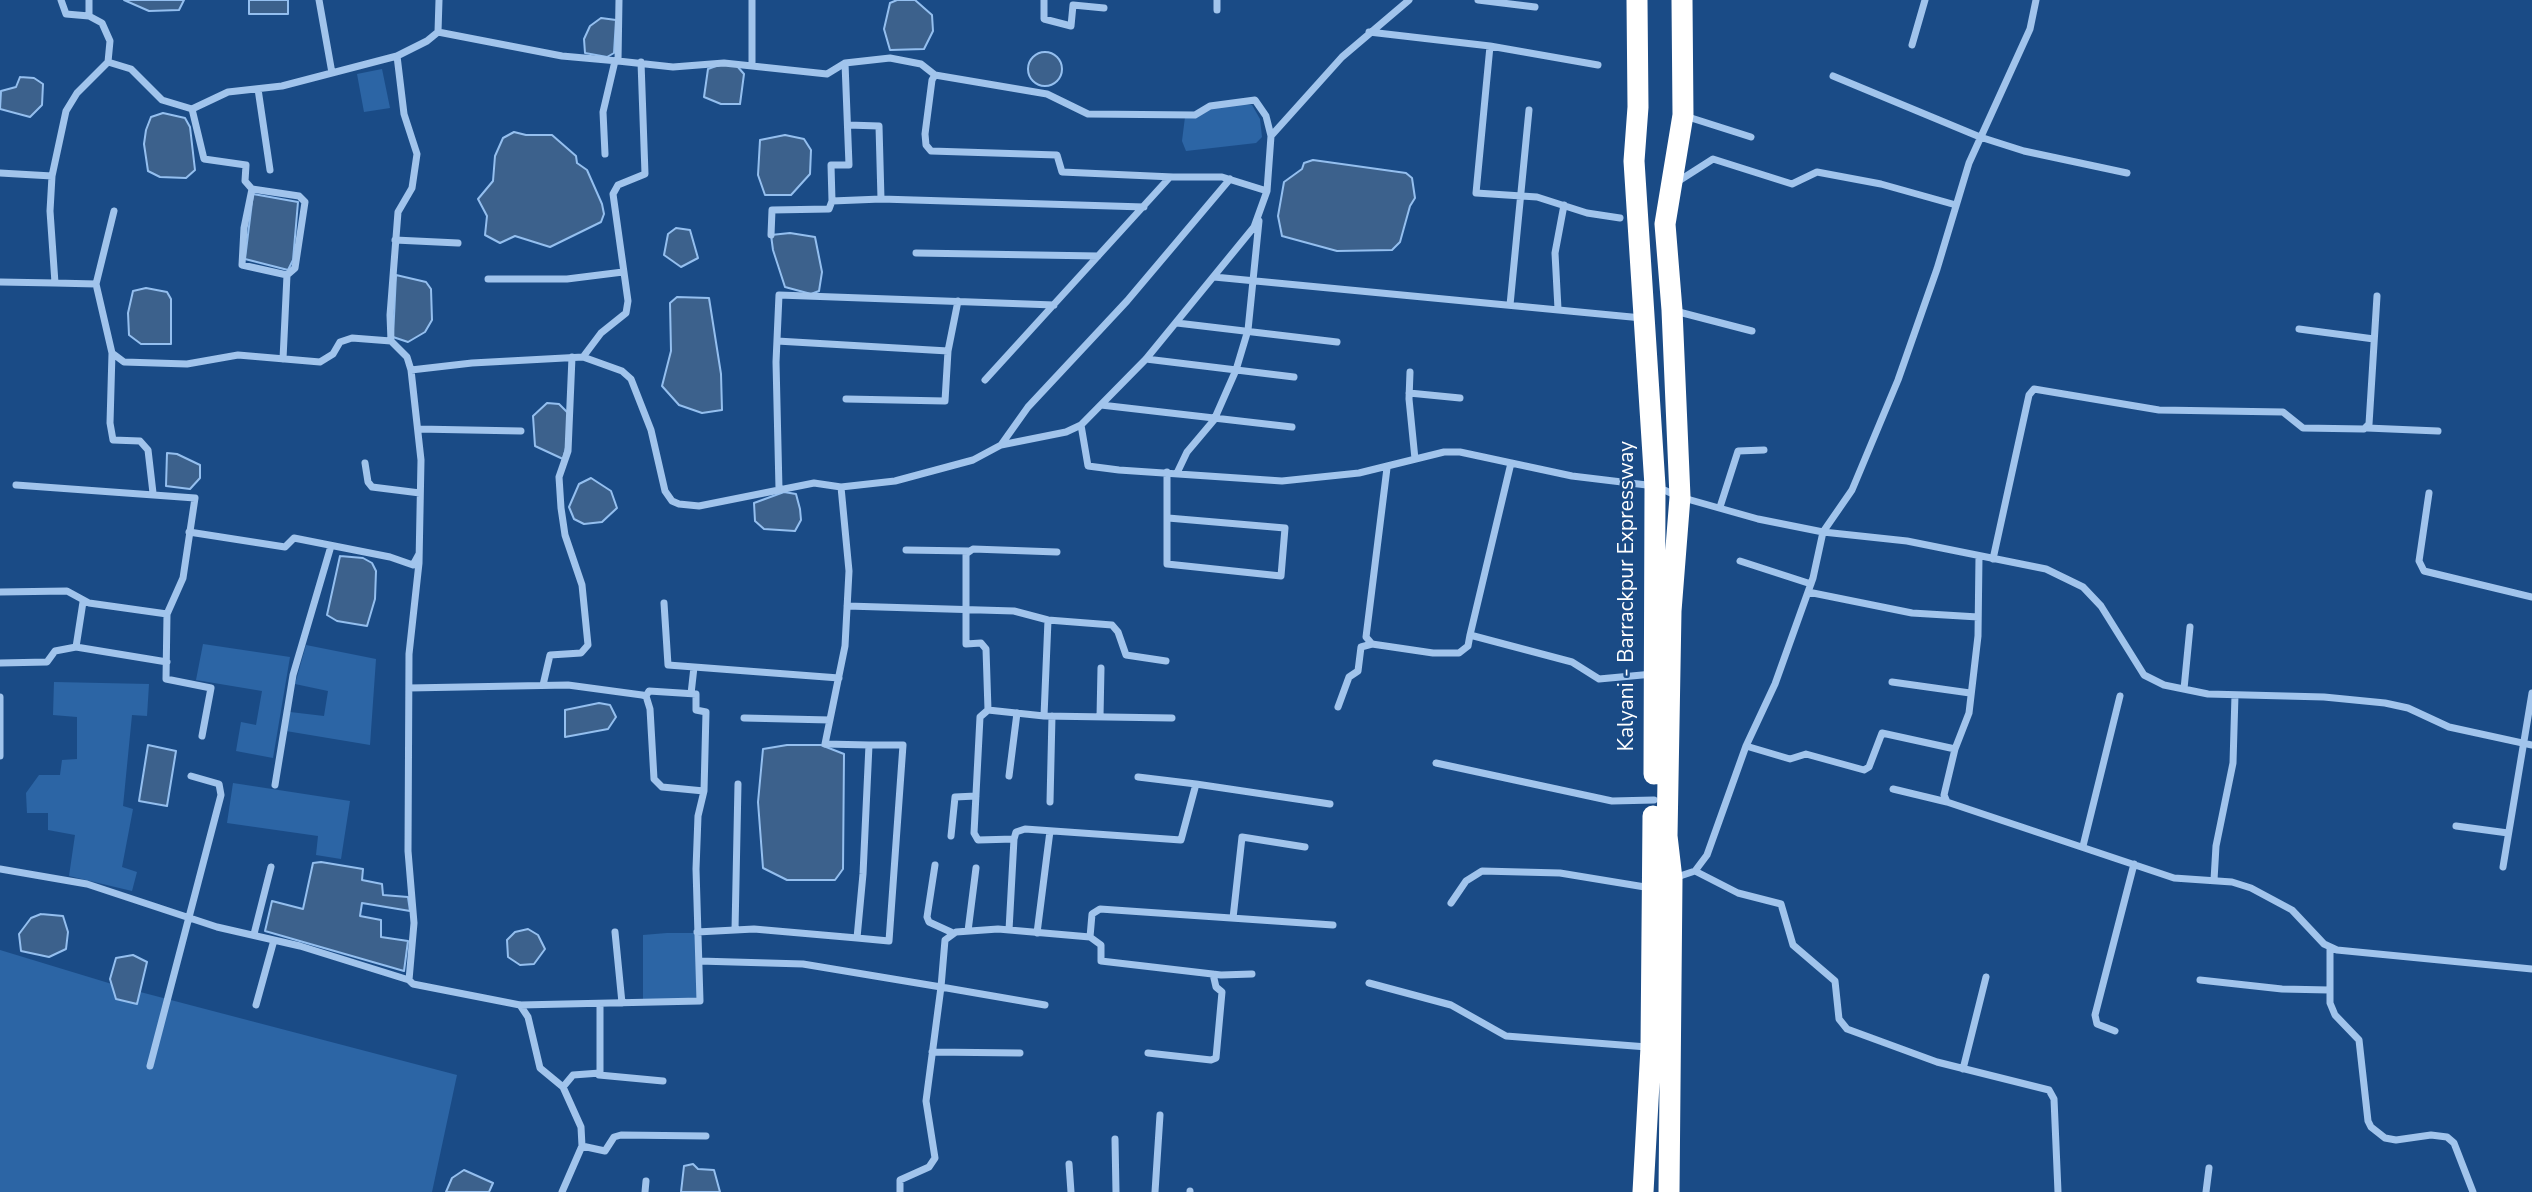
<!DOCTYPE html>
<style>
body{margin:0}
canvas{display:block;background:#1a4b86}
</style>
<canvas width="2532" height="1192"></canvas>
<script>
const ctx = document.querySelector('canvas').getContext('2d');
ctx.lineJoin = 'round';
function fill(path, color) { ctx.fillStyle = color; ctx.fill(path, 'evenodd'); }
const shape = rows => new Path2D(rows.map(r => 'M' + r).join(''));
function strokePath(path, color, width, dash) { ctx.strokeStyle = color; ctx.lineWidth = width; ctx.lineCap = dash ? 'butt' : 'round'; ctx.setLineDash(dash || []); ctx.stroke(path); }
function label(font, color, halo, rows, align = 'center') {
  ctx.font = font + ' "Nunito Sans",sans-serif'; ctx.lineWidth = 5; ctx.setLineDash([]); ctx.textBaseline = 'middle'; ctx.strokeStyle = halo; ctx.fillStyle = color; for (const [text, x, y, turn = 0] of rows) {
    ctx.save(); ctx.translate(x, y); ctx.rotate((+turn || 0) * Math.PI / 180); ctx.textAlign = isNaN(turn) ? turn : align; if (halo) ctx.strokeText(text, 0, 0); ctx.fillText(text, 0, 0); ctx.restore();
  }
}
fill(shape([
 [382,69,390,108,364,112,357,74],
 [1245,104,1252,105,1260,119,1262,137,1256,143,1186,151,1182,141,1185,117,1212,108],
 [203,644,290,657,273,758,236,751,241,722,256,725,262,691,196,680],
 [306,645,376,659,370,745,286,731,290,712,324,716,328,691,295,684],
 [54,682,149,684,147,716,132,715,123,806,133,809,122,867,137,872,132,891,69,876,75,835,48,830,48,813,27,813,26,793,39,775,60,775,62,760,77,759,77,717,53,715],
 [233,783,350,801,341,859,316,855,318,836,227,823],
 [667,933,695,933,700,1003,646,1003,643,999,643,935],
 [0,950,125,988,457,1075,432,1192,0,1192]
]), '#2c65a5');
const water = shape([
 [124,0,184,0,179,10,149,11,124,0],
 [249,0,288,0,288,14,249,14,249,0],
 [897,0,915,0,932,15,933,31,924,49,890,50,884,29,890,3,897,0],
 [601,18,616,20,614,53,607,57,585,53,584,39,590,26,601,18],
 '1028 69a17 17 0 1 1 34 0a17 17 0 1 1-34 0Z',
 [724,63,737,66,744,74,740,104,721,104,704,97,708,69,724,63],
 [20,77,34,78,43,84,42,105,30,117,0,109,1,91,16,87,20,77],
 [163,113,185,118,190,127,195,170,186,178,160,177,148,171,144,144,146,130,151,117,163,113],
 [514,132,526,135,552,135,576,156,577,163,587,170,602,204,604,214,601,222,550,247,515,236,500,243,485,235,487,216,478,199,493,181,495,156,503,138,514,132],
 [785,135,804,139,811,150,810,174,791,195,765,195,758,175,760,140,785,135],
 [1313,160,1406,173,1412,178,1415,198,1410,206,1400,242,1392,250,1337,251,1282,236,1278,216,1284,182,1302,169,1304,163,1313,160],
 [253,194,298,202,293,260,288,270,245,259,253,194],
 [676,228,690,230,698,258,681,267,664,255,668,234,676,228],
 [790,233,815,237,822,272,819,291,811,294,785,287,773,250,771,235,790,233],
 [396,275,426,282,431,289,432,320,425,332,408,342,393,337,396,275],
 [146,288,167,292,171,299,171,344,141,344,129,335,128,313,133,291,146,288],
 [677,297,709,298,721,374,722,410,702,413,679,405,662,386,671,351,670,303,677,297],
 [547,403,559,404,568,413,569,436,563,459,535,446,533,416,547,403],
 [167,453,177,454,200,465,200,478,190,489,166,486,167,453],
 [591,478,611,491,617,508,602,522,584,524,574,519,569,507,579,484,591,478],
 [784,492,796,494,800,509,801,520,795,531,764,529,755,521,754,503,784,492],
 [340,556,363,558,372,563,376,571,375,599,367,626,337,621,327,615,340,556],
 [599,703,610,705,616,717,608,729,565,737,565,710,599,703],
 [148,745,176,751,167,806,139,801,148,745],
 [787,745,821,745,844,754,843,869,835,880,787,880,763,868,758,802,763,749,787,745],
 [321,862,363,869,362,880,382,884,383,895,408,897,410,911,362,903,360,916,381,920,381,937,408,941,404,971,265,931,272,901,303,909,313,863,321,862],
 [41,914,63,916,68,932,66,949,49,957,21,951,19,934,31,918,41,914],
 [528,929,538,935,545,949,534,964,520,965,508,957,507,940,515,932,528,929],
 [133,955,147,962,137,1004,116,999,110,979,116,958,133,955],
 [693,1164,698,1169,714,1170,720,1192,681,1192,684,1166,693,1164],
 [464,1170,493,1183,489,1192,446,1192,452,1178,464,1170]
]);
fill(water, '#3c618c');
strokePath(water, '#94bfef', 2);
strokePath(shape([
 [61,0,66,14,89,16,102,23,110,41,108,62,131,69,162,100,192,109,228,92,282,86,397,56],
 [89,0,89,16],
 [319,0,332,73],
 [752,0,752,66],
 [1044,0,1044,19,1071,26,1073,5,1104,8],
 [1478,0,1535,7],
 [1217,10,1217,0],
 [438,32,562,56,618,61,619,0],
 [1369,32,1490,46,1598,65],
 [1912,45,1925,0],
 [1490,46,1476,193,1537,197,1587,213,1620,218],
 [618,61,673,67,724,63,827,74,845,63,890,58,921,64,935,75],
 [1833,76,1980,137,2024,151,2127,173],
 [258,89,270,170],
 [192,109,204,159,246,165,245,181,252,189],
 [1685,116,1751,137],
 [848,125,879,126,881,199],
 [605,154,603,112,615,61],
 [0,173,52,176,50,211,55,283,96,284,112,353,124,362,187,364,238,355,320,362,333,354,340,342,352,338,391,341,407,357,411,370,472,363,583,357,622,371,631,379,651,430,665,491,672,501,679,504,699,506,814,483,841,487,895,481,973,460,1001,445,1066,432,1081,425,1088,466,1119,470,1282,481,1359,473,1444,452,1460,452,1572,476,1655,486,1680,497,1758,519,1823,532,1907,541,2046,569,2083,587,2101,606,2144,675,2164,685,2208,694,2324,697,2385,703,2408,708,2449,727,2532,745],
 [52,176,66,111,77,93,108,62],
 [1173,177,1062,172,1057,155,931,151,926,145,925,134,932,80,935,75,1047,94,1088,114,1195,115,1210,106,1255,100,1266,116,1271,136],
 [1677,182,1713,159,1792,184,1817,172,1881,184,1956,205],
 [832,201,881,199,1144,207],
 [771,235,772,210,829,209,832,201,831,165,849,165,845,63],
 [395,240,458,243],
 [916,253,1098,256],
 [1214,277,1642,318],
 [488,279,567,279,623,272],
 [0,282,55,283],
 [96,284,114,211],
 [1510,305,1529,110],
 [1558,309,1555,253,1564,205],
 [1675,311,1752,331],
 [1177,323,1337,342],
 [2299,329,2374,339],
 [391,341,390,315,398,212,412,188,417,154,404,114,397,56,427,41,438,32,439,0],
 [777,341,948,351],
 [112,353,110,423,113,440,140,441,148,450,153,493],
 [583,357,601,333,626,313,628,301,613,194,618,185,645,174,641,62],
 [283,359,287,275,295,268,305,202,299,196,252,189,244,228,242,265,287,275],
 [1146,359,1294,377],
 [411,370,421,460,419,563,409,654,408,851,414,923,409,980,413,984,520,1005,700,1001,696,869,698,816,704,791,706,712,696,710,696,694,649,691,646,696],
 [1410,372,1409,399,1415,459],
 [985,380,1170,177,1222,177,1267,191],
 [1409,393,1460,398],
 [846,399,945,401,948,351,958,301],
 [1101,405,1292,427],
 [1081,425,1146,359,1254,227,1267,191,1271,136,1342,57,1409,0],
 [2367,428,2438,431],
 [418,429,521,431],
 [1001,445,1028,407,1127,301,1230,179],
 [365,463,368,482,372,487,420,493],
 [1511,463,1470,635,1572,662,1599,679,1653,674],
 [1387,468,1366,637,1372,644,1433,653,1459,653,1468,646,1470,635],
 [1167,472,1167,564,1281,576,1285,528,1168,518],
 [1177,473,1187,452,1214,420,1236,370,1248,330,1259,221],
 [779,489,776,362,779,295,1054,305],
 [2429,493,2419,561,2424,571,2532,597],
 [1720,507,1738,451,1764,450],
 [189,532,285,547,294,538,390,557,413,565,419,554],
 [906,550,969,551],
 [1979,556,1978,636,1969,713,1955,749,1944,795,1947,802,2174,878,2232,882,2251,888,2292,910,2324,944,2337,950,2532,969],
 [1993,559,2029,395,2034,389,2159,410,2283,412,2303,428,2364,429,2369,424,2377,296],
 [1740,561,1811,584],
 [0,592,67,591,89,603,167,614,183,578,195,498,16,485],
 [1808,592,1912,613,1978,617],
 [83,602,76,647,167,662],
 [664,603,668,665,839,678],
 [847,606,1014,611,1048,620,1112,625,1118,632,1126,655,1166,661],
 [167,614,166,679,211,688,202,736],
 [1048,620,1044,716,988,710,986,649,981,643,966,644,966,554,973,549,1057,552],
 [0,663,47,662,55,651,76,647],
 [1892,682,1970,693],
 [543,685,550,655,581,653,588,645,582,585,565,535,561,508,559,477,568,451,572,357],
 [409,688,568,685,642,695,646,696,650,709,654,779,662,787,704,791],
 [2184,689,2190,627],
 [691,694,694,667],
 [0,697,0,756],
 [1338,707,1349,677,1358,671,1361,647,1372,644],
 [988,710,980,717,974,833,978,840,1014,839,1016,832,1025,829,1181,840,1196,784,1330,804],
 [1044,716,1172,718],
 [1100,717,1101,668],
 [744,718,830,720],
 [1746,746,1790,759,1806,754,1864,770,1869,767,1882,733,1955,749],
 [1436,763,1612,801,1654,800],
 [1009,776,1017,713],
 [1138,777,1196,784],
 [275,785,293,675,331,546],
 [1893,789,1947,802],
 [1050,802,1052,716],
 [2456,826,2508,833],
 [951,836,955,797,976,796],
 [2083,846,2120,696],
 [935,865,927,917,929,922,953,933],
 [2503,867,2532,693],
 [0,869,87,884,217,927,300,946,409,980],
 [1695,871,1738,893,1781,904,1793,945,1835,981,1839,1019,1847,1029,1937,1062,2049,1090,2054,1099,2058,1192],
 [1674,878,1695,871,1707,855,1746,746,1775,684,1813,578,1823,532,1852,490,1898,380,1937,269,1969,163,2030,29,2036,0],
 [2214,880,2216,846,2233,763,2235,695],
 [1451,903,1466,881,1482,871,1560,873,1651,888],
 [1233,918,1242,837,1305,847],
 [735,930,738,784],
 [1009,930,1014,839],
 [968,931,976,868],
 [615,932,622,1003],
 [697,932,754,929,857,938,863,874,869,745,825,744,845,646,849,571,841,487],
 [1037,933,1050,831],
 [254,934,271,867],
 [1090,937,1092,914,1100,909,1333,925],
 [857,938,889,941,903,745,869,745],
 [2330,948,2330,1003,2335,1015,2359,1040,2368,1121,2371,1127,2385,1138,2396,1140,2431,1135,2447,1137,2454,1143,2473,1192],
 [699,961,803,964,941,987,945,940,956,932,998,929,1090,937,1101,945,1101,961,1221,975,1252,974],
 [2200,980,2282,989,2329,990],
 [1369,983,1451,1005,1506,1036,1647,1047],
 [256,1005,274,940],
 [520,1005,528,1017,540,1068,563,1087,581,1127,582,1146,562,1192],
 [2115,1031,2097,1024,2095,1015,2134,864],
 [932,1052,1020,1053],
 [1148,1053,1211,1060,1216,1058,1222,992,1216,987,1213,974],
 [150,1066,221,795,219,784,191,776],
 [1963,1069,1986,977],
 [599,1075,663,1081],
 [563,1087,573,1075,600,1073,600,1005],
 [1115,1139,1116,1192],
 [582,1146,605,1151,614,1137,621,1135,706,1136],
 [1069,1164,1071,1192],
 [645,1192,646,1181],
 [900,1192,900,1180,929,1167,935,1158,926,1101,941,987,1045,1005],
 [1155,1192,1160,1115],
 [1190,1192,1190,1191],
 [2206,1192,2209,1168]
]), '#a1c4ec', 7);
strokePath(shape([
 [1637,0,1638,107,1634,161,1655,486,1654,774],
 [1643,1192,1651,1047,1653,816],
 [1669,1192,1672,879,1667,836,1671,611,1680,497,1672,310,1665,224,1683,115,1682,0]
]), '#fff', 21);
label('21px', '#fff', '#1a4b86', [
 ["Kalyani - Barrackpur Expressway",1628,596,-90]
]);
</script>
